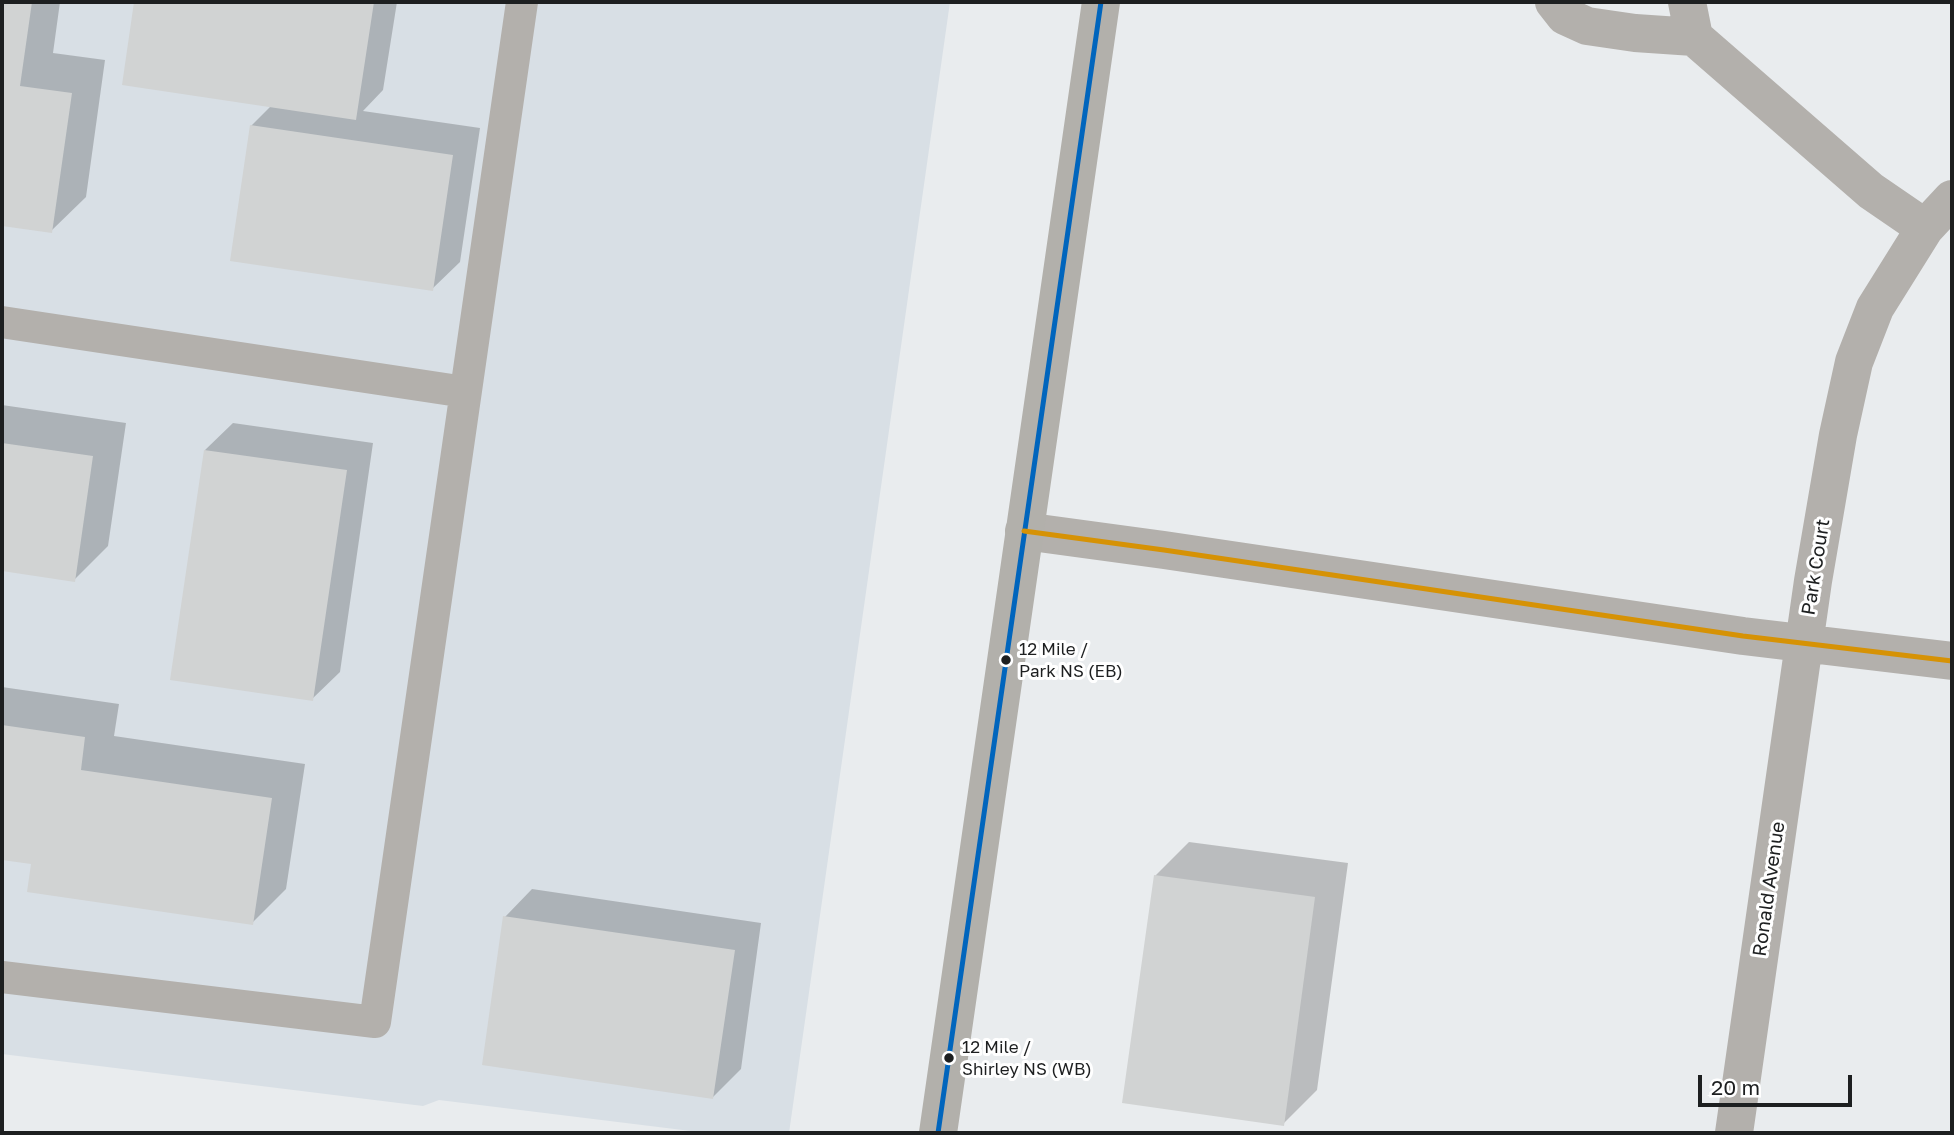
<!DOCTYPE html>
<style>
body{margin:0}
#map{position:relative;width:1954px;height:1135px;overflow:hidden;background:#e9ecee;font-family:"Golos Text",sans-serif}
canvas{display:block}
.frame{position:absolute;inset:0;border:4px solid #1d1f20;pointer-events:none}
.scale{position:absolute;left:1698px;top:1075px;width:154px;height:32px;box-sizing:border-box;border:4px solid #1d1f20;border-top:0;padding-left:9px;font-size:21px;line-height:24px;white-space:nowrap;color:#1d1f20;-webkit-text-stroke:5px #fff;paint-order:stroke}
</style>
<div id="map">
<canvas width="1954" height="1135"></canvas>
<div class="frame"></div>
<div class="scale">20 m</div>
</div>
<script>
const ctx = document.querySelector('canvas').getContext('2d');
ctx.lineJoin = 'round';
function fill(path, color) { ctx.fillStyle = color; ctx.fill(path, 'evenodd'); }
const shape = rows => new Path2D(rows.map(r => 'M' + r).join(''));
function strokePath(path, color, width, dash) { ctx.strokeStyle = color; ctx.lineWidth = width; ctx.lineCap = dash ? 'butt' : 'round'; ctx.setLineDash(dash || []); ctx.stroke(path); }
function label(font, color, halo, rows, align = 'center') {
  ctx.font = font + ' "Golos Text",sans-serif'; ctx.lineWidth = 6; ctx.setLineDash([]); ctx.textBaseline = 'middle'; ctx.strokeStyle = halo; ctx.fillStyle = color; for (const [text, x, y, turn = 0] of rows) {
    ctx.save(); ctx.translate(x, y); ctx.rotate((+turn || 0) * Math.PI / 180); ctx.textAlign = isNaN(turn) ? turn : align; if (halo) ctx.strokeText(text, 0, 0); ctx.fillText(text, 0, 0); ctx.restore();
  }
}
fill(shape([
 [2,2,950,2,789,1133,707,1133,439,1100,423,1106,2,1054]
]), '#d8dfe5');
fill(shape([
 [2,2,60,2,53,53,105,60,86,197,51,231,2,224],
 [136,2,397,2,383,90,363,111,480,128,460,262,432,289,251,126,272,105,124,83],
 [2,405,126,423,108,546,74,580,2,570],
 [233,423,373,443,340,672,312,699,205,450],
 [2,687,119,704,114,736,305,764,286,889,252,923,33,863,2,858],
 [1189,842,1348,863,1317,1090,1283,1124,1155,876],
 [532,889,761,923,741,1069,713,1097,505,917]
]), '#0003');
fill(shape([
 [2,2,32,2,20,86,72,93,52,233,2,226],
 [134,2,374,2,356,120,122,85],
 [250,125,453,155,433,291,230,261],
 [2,443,93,456,75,582,2,571],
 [204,450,347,470,313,701,170,680],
 [2,725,85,737,81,770,272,798,253,925,27,892,31,864,2,860],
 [1154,875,1315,897,1284,1126,1122,1103],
 [503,916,735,950,713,1099,482,1065]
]), '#d1d3d3');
strokePath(shape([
 [2,322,465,392],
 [2,977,375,1022,522,2]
]), '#b3b0ac', 32);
strokePath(shape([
 [1554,2,1565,16,1587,26,1635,33,1694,37,1871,191,1925,228],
 [1687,2,1694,37],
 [1024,531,1164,550,1743,636,1952,661],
 [1734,1133,1813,581,1838,435,1854,362,1875,308,1925,228,1952,199]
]), '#b3b0ac', 38);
strokePath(shape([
 [938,1133,1101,2]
]), '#b2b0ab', 38);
strokePath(shape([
 [938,1133,1101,2]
]), '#0065bd', 5);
strokePath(shape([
 [1024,531,1164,550,1743,636,1952,661]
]), '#d69205', 5);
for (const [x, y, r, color] of [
 [1006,660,6,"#1d1f20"],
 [949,1058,6,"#1d1f20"]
]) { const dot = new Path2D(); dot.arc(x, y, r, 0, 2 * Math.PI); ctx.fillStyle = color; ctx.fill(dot); strokePath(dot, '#fff', 2.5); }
label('17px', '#1d1f20', '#fff', [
 ["12 Mile /",1019,650],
 ["Park NS (EB)",1019,672],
 ["12 Mile /",962,1048],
 ["Shirley NS (WB)",962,1070]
], 'left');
label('19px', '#1d1f20', '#fff', [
 ["Park Court",1816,567,-81],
 ["Ronald Avenue",1769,889,-82]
]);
</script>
